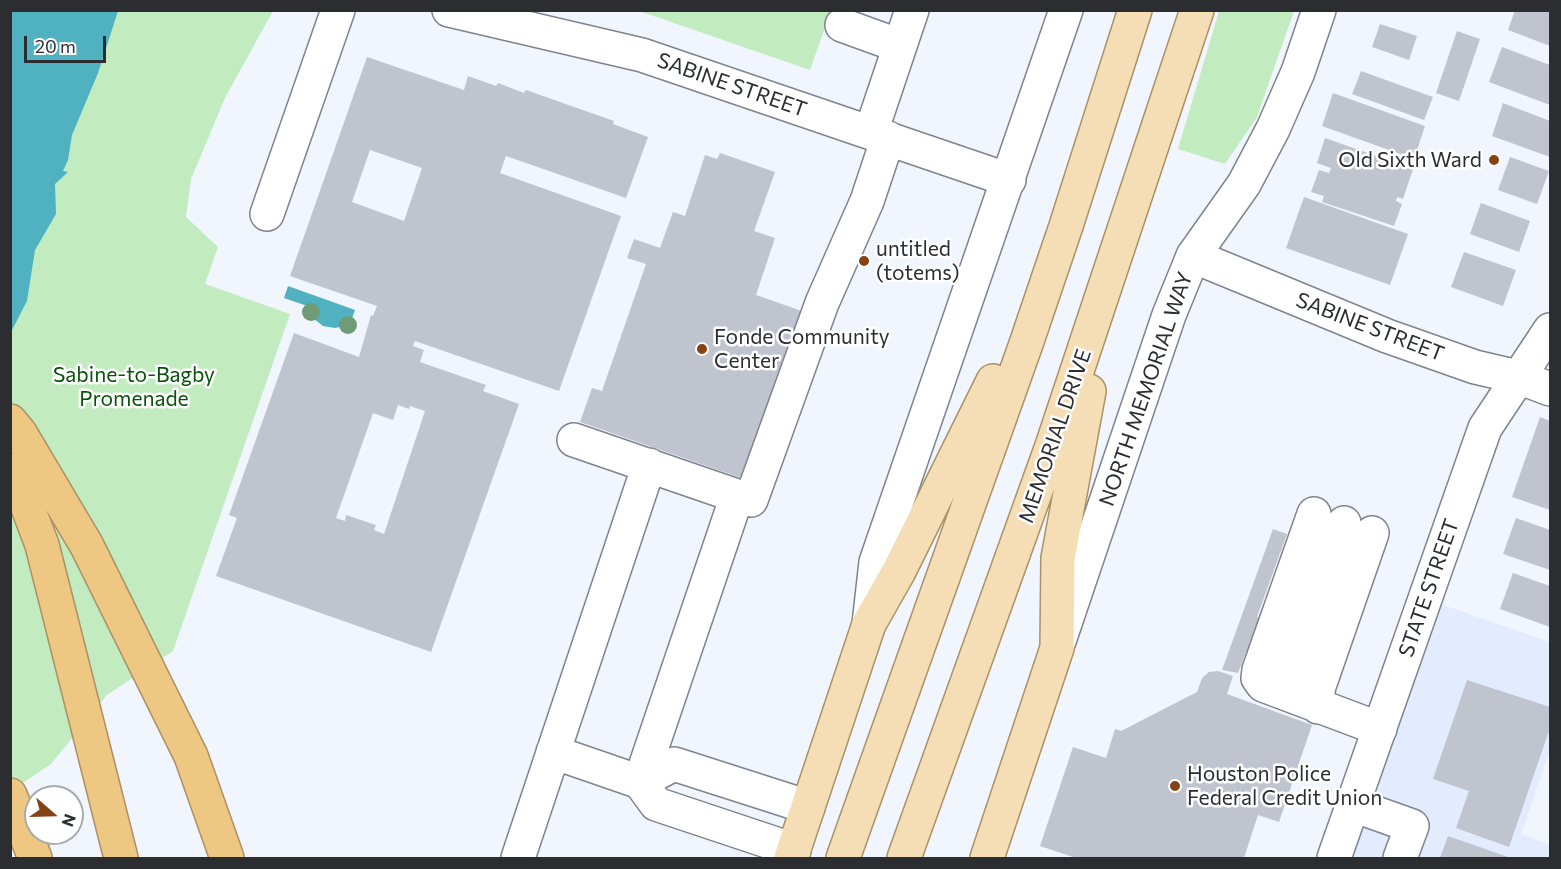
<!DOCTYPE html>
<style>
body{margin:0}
#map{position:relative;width:1561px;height:869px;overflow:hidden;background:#f1f5fe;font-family:Commissioner,sans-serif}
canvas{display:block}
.frame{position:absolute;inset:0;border:12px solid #2b2d31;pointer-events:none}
.north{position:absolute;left:24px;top:785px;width:60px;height:60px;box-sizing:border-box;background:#fff;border:2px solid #aaabad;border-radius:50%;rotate:110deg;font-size:16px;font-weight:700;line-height:24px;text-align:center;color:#2b2d31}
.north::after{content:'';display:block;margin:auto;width:21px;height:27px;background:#854214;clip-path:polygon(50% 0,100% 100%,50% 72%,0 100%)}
.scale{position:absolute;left:24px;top:36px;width:82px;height:27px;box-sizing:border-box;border:3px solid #2b2d31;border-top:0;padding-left:8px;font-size:18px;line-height:21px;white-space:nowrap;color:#2b2d31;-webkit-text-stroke:4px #fff;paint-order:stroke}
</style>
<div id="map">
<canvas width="1561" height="869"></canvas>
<div class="frame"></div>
<div class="north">N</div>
<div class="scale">20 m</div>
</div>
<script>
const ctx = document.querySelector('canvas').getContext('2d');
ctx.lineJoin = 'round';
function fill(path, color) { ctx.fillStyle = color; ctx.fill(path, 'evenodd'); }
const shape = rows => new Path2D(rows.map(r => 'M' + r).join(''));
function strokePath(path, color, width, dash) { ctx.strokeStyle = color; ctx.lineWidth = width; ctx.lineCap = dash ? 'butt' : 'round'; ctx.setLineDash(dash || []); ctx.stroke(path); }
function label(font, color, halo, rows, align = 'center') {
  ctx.font = font + ' Commissioner,sans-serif'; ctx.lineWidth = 5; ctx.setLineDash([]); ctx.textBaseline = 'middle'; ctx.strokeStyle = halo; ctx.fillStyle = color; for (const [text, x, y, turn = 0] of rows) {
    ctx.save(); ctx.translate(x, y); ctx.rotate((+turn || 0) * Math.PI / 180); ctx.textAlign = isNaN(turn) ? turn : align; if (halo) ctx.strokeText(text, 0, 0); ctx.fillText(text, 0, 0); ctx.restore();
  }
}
fill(shape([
 [1435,602,1550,642,1550,750,1521,834,1550,845,1550,858,1349,858]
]), '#e3ebfe');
fill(shape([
 [11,11,273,11,225,98,191,179,186,217,218,247,205,284,290,314,173,651,107,695,51,764,11,791],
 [639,11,831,11,810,70],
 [1219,11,1294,11,1257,117,1225,164,1178,149]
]), '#c2ebbf');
fill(shape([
 [11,10,118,11,98,73,72,135,68,160,63,171,68,172,55,184,56,214,35,250,27,301,11,332],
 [288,286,355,310,351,321,344,318,340,327,335,328,323,326,313,318,316,309,284,298]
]), '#50b2c0');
fill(shape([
 [1515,10,1550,10,1550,46,1508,30],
 [1380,24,1417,36,1409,60,1372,47],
 [1457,31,1480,39,1459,101,1436,93],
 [1502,47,1550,65,1550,105,1489,82],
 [367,57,464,90,468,76,496,86,498,83,524,93,526,90,614,121,613,124,648,137,626,198,506,156,500,173,621,216,559,391,415,341,413,346,424,350,420,362,486,385,483,391,519,404,431,652,216,576,237,518,229,515,294,333,359,357,371,315,373,316,377,306,290,276],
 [370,150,422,168,404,221,352,202],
 [398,405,409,409,410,406,425,411,384,534,374,530,376,525,346,515,345,521,336,518,373,413,393,420],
 [1361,71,1433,97,1424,120,1352,94],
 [1333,93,1425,126,1414,159,1322,126],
 [1503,103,1550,121,1550,157,1492,136],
 [1325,138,1413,169,1403,199,1397,197,1396,201,1402,204,1394,226,1322,202,1324,196,1311,192,1319,170,1329,173,1331,168,1317,163],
 [720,153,775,172,754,231,775,238,756,295,802,311,744,479,580,422,592,388,602,391,646,264,627,258,634,239,660,248,673,212,685,216,705,155,717,159],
 [1510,157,1549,171,1537,204,1498,190],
 [1304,197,1408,234,1390,285,1286,248],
 [1481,203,1530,221,1519,252,1470,234],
 [1464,252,1516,270,1503,306,1451,287],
 [1540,417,1550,421,1550,510,1512,497],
 [1516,518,1550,530,1550,570,1503,554],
 [1273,529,1287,534,1257,617,1343,647,1331,681,1246,652,1238,673,1222,670],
 [1513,573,1550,586,1550,627,1500,609],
 [1218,671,1233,676,1227,694,1312,725,1279,822,1258,815,1244,858,1076,858,1040,846,1073,747,1106,758,1115,729,1121,731,1197,692,1202,678,1209,672],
 [1467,680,1550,707,1550,728,1509,847,1456,828,1469,791,1433,779],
 [1448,836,1511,858,1440,858]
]), '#bfc4cf');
const minor = shape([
 [449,10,642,55,1009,180],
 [842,25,900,46],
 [871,132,912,10],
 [267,214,338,10],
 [1193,256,1387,336,1475,367,1518,377,1550,389],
 [574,440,737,496],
 [1314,514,1259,670,1258,678,1263,685,1380,729],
 [869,624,876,562,1066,10],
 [1059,641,1169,315,1193,256,1244,184,1273,129,1298,72,1319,10],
 [1290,695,1289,673,1344,523],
 [1318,707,1317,697,1319,686,1372,533],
 [553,752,640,782,656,804,794,850],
 [640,782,737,496,751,500,822,303,867,201,888,138],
 [640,782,674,764,808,807],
 [1353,805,1412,826,1400,858],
 [518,858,649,465],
 [1334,858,1485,428,1550,330]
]);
const major = shape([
 [791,858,869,624,899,571,993,381],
 [843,858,1026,344,1066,226,1135,10],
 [904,858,1053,443,1197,10],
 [987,858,1057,648,1058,558,1089,391]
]);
const highway = shape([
 [10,421,20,433,87,546,191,756,227,858],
 [10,470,25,500,42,545,121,858],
 [10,795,35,858]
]);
strokePath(minor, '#7f838d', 36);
strokePath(major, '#aa9166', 36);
strokePath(highway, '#aa9166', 36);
strokePath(minor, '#fff', 33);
strokePath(major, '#f5ddb5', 33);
strokePath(highway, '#eec783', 33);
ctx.fillStyle = '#709b77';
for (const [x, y] of [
 [311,312],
 [348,325]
]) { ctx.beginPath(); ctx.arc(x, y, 9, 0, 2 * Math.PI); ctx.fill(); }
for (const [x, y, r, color] of [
 [1494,160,6,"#854214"],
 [864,261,6,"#854214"],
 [702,349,6,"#854214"],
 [1175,786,6,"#854214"]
]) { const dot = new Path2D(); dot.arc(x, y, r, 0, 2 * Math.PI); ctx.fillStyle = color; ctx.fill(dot); strokePath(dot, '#fff', 2); }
label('21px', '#2b2d31', '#fff', [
 ["SABINE STREET",732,85,19],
 ["SABINE STREET",1370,327,21],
 ["NORTH MEMORIAL WAY",1146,389,-71],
 ["MEMORIAL DRIVE",1055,436,-71],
 ["STATE STREET",1429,588,-71]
]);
label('21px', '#2b2d31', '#fff', [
 ["Old Sixth Ward",1482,160,"right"],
 ["untitled",876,249],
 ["(totems)",876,273],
 ["Fonde Community",714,337],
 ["Center",714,361],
 ["Houston Police",1187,774],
 ["Federal Credit Union",1187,798]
], 'left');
label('21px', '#065208', '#fff', [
 ["Sabine-to-Bagby",134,375],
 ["Promenade",134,399]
]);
</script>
